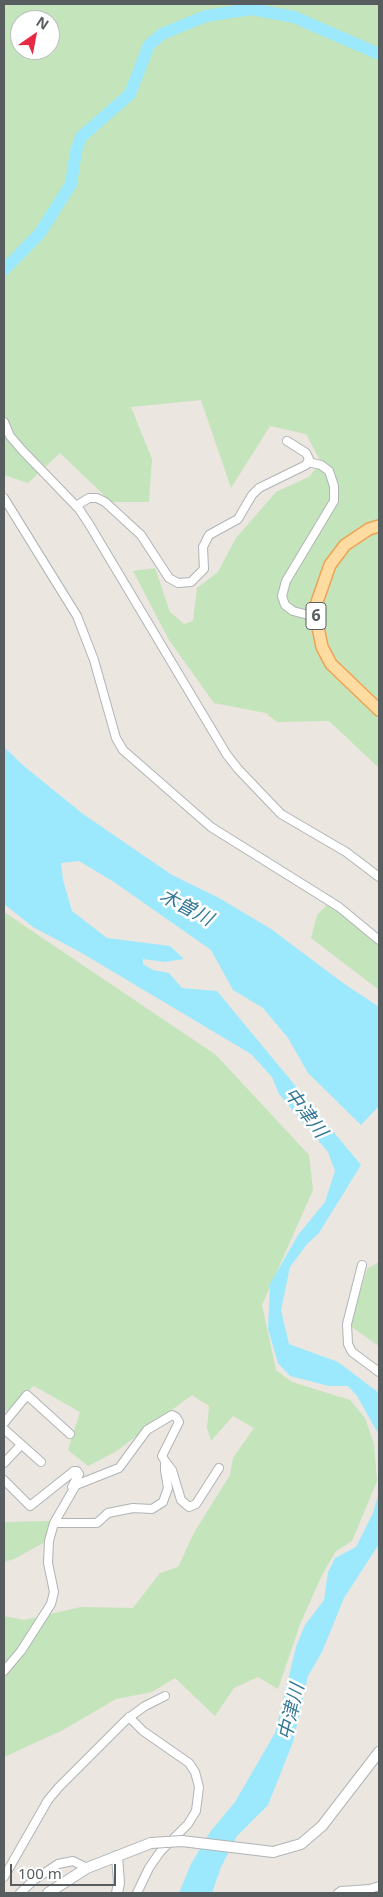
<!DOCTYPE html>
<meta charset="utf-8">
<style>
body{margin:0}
#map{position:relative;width:383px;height:1897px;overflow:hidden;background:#ebe6df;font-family:"Noto Sans",sans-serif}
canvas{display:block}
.frame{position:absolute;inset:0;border:5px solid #585e60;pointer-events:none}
.north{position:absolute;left:10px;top:10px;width:50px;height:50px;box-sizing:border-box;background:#fff;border:1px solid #bcbfbf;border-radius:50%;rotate:33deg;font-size:14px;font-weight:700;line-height:20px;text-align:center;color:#585e60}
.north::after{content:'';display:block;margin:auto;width:18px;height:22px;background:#e72943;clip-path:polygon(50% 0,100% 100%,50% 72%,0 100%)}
.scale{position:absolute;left:10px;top:1864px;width:106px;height:22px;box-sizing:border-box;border:2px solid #585e60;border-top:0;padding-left:6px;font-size:15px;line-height:18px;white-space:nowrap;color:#585e60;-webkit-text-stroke:4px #fff;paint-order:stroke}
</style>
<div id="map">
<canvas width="383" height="1897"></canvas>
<div class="frame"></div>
<div class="north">N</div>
<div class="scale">100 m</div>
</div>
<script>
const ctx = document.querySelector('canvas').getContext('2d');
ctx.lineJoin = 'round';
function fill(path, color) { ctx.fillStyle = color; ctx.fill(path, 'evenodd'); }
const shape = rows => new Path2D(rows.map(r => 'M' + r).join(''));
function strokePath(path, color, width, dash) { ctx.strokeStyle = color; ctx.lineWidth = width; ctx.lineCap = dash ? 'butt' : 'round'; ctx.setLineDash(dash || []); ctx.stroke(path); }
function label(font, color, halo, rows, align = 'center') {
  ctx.font = font + ' "Noto Sans","Noto Sans JP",sans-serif'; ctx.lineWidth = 5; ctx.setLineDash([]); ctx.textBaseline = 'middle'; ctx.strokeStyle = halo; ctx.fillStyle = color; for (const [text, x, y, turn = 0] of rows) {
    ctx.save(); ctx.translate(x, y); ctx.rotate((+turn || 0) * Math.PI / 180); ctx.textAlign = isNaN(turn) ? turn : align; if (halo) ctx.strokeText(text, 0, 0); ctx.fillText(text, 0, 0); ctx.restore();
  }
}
fill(shape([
 [4,4,379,4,379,768,329,721,277,722,266,713,214,703,169,640,133,571,155,568,170,612,184,624,193,621,197,588,218,572,236,538,276,492,309,477,321,462,306,434,270,426,231,488,201,400,131,407,152,459,149,502,111,502,60,453,28,483,4,475],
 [20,20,50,20,50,50,20,50],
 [331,901,379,937,379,990,311,938,317,915],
 [4,912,216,1055,309,1155,313,1190,262,1305,276,1370,292,1382,350,1400,365,1418,374,1444,377,1481,352,1541,336,1551,322,1575,300,1624,278,1689,258,1677,234,1688,215,1716,175,1678,152,1692,116,1699,63,1730,4,1757,4,1616,24,1620,81,1607,133,1608,160,1573,178,1567,195,1531,230,1475,233,1458,254,1428,233,1416,211,1441,207,1428,209,1406,192,1395,115,1452,88,1466,68,1450,80,1412,34,1386,4,1413],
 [379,1262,379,1346,350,1326,367,1269],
 [50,1521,49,1540,14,1559,4,1562,4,1522]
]), '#c4e4bb');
fill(shape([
 [4,747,25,767,83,814,172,875,219,898,271,929,343,983,379,1007,379,1106,361,1125,308,1073,288,1038,263,1008,233,990,211,950,114,882,79,861,61,863,63,880,72,911,107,938,170,946,184,959,165,962,143,959,143,964,153,970,169,973,182,988,217,991,361,1165,319,1233,307,1244,290,1267,281,1310,289,1344,338,1362,379,1393,379,1435,357,1396,348,1386,329,1386,290,1376,278,1363,268,1329,270,1284,298,1235,325,1202,335,1171,328,1152,279,1094,272,1077,251,1054,80,952,33,927,4,904],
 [379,1492,379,1544,344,1598,322,1652,308,1676,293,1742,268,1805,237,1836,221,1867,212,1893,179,1893,191,1864,210,1832,235,1802,275,1733,296,1647,305,1625,324,1600,328,1572,335,1558,356,1547,373,1513]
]), '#9ce9fe');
strokePath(shape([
 [4,270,40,233,71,184,76,151,81,137,130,94,149,45,162,34,206,16,251,9,294,17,379,54]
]), '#9ce9fe', 12);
const street = shape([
 [4,422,10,436,22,450,79,509,89,524,227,755,238,769,281,814,346,852,379,877],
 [308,462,321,465,329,471,334,486,334,501,286,581,282,596,285,605,293,611,316,617],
 [4,498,77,616,94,660,116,738,123,750,211,827,339,907,379,940],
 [76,506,89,498,97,498,105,502,141,535,169,578,178,583,191,582,204,569,203,547,209,535,238,519,252,495,259,488,306,465,309,459,306,453,287,441],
 [362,1265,347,1324,348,1344,352,1352,379,1372],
 [4,1423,27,1395,70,1434],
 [4,1429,41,1462],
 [4,1463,21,1445],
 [4,1480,30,1506,74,1471,77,1471,79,1474,72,1487],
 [54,1523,76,1485,119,1468,147,1430,172,1415,176,1417,179,1422,162,1456,165,1461],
 [4,1671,21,1651,51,1604,54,1592,48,1563,49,1541,54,1523,97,1523,108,1513,133,1508,152,1509,163,1502,168,1488,165,1470,165,1461,172,1470,181,1500,189,1507,196,1504,219,1468],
 [129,1717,143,1731,189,1763,195,1772,199,1787,196,1811,188,1824,160,1852,149,1868,137,1893],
 [4,1877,48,1800,59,1787,127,1719,145,1706,165,1696],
 [20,1893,34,1880,58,1864,73,1861,87,1868],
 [338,1893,341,1891,370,1889,379,1886]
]);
const secondary = shape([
 [273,1852,301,1844,322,1826,379,1752],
 [117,1856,119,1883,117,1893],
 [48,1893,87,1868,151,1843]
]);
const primary = shape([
 [379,526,369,529,345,545,330,565,317,602,316,617,322,647,331,664,379,710]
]);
strokePath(street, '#b0b4b7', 10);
strokePath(secondary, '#afb5b7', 12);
strokePath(primary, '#f0a253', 14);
strokePath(street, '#fff', 8);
strokePath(secondary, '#fff', 10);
strokePath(primary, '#fedba1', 11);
const secondaryBridge = shape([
 [151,1843,182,1841,273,1852]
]);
strokePath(secondaryBridge, '#afb5b7', 12, []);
strokePath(secondaryBridge, '#fff', 10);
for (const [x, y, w] of [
 [316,616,20]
]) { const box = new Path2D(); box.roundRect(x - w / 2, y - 13.5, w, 27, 4); ctx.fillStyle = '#fff'; ctx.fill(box); strokePath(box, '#585e60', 1); }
label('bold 16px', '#585e60', null, [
 ["6",316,616]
]);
label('italic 19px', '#347895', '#fff', [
 ["木曽川",186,908,28],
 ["中津川",305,1113,53],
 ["中津川",292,1712,-77]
]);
</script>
